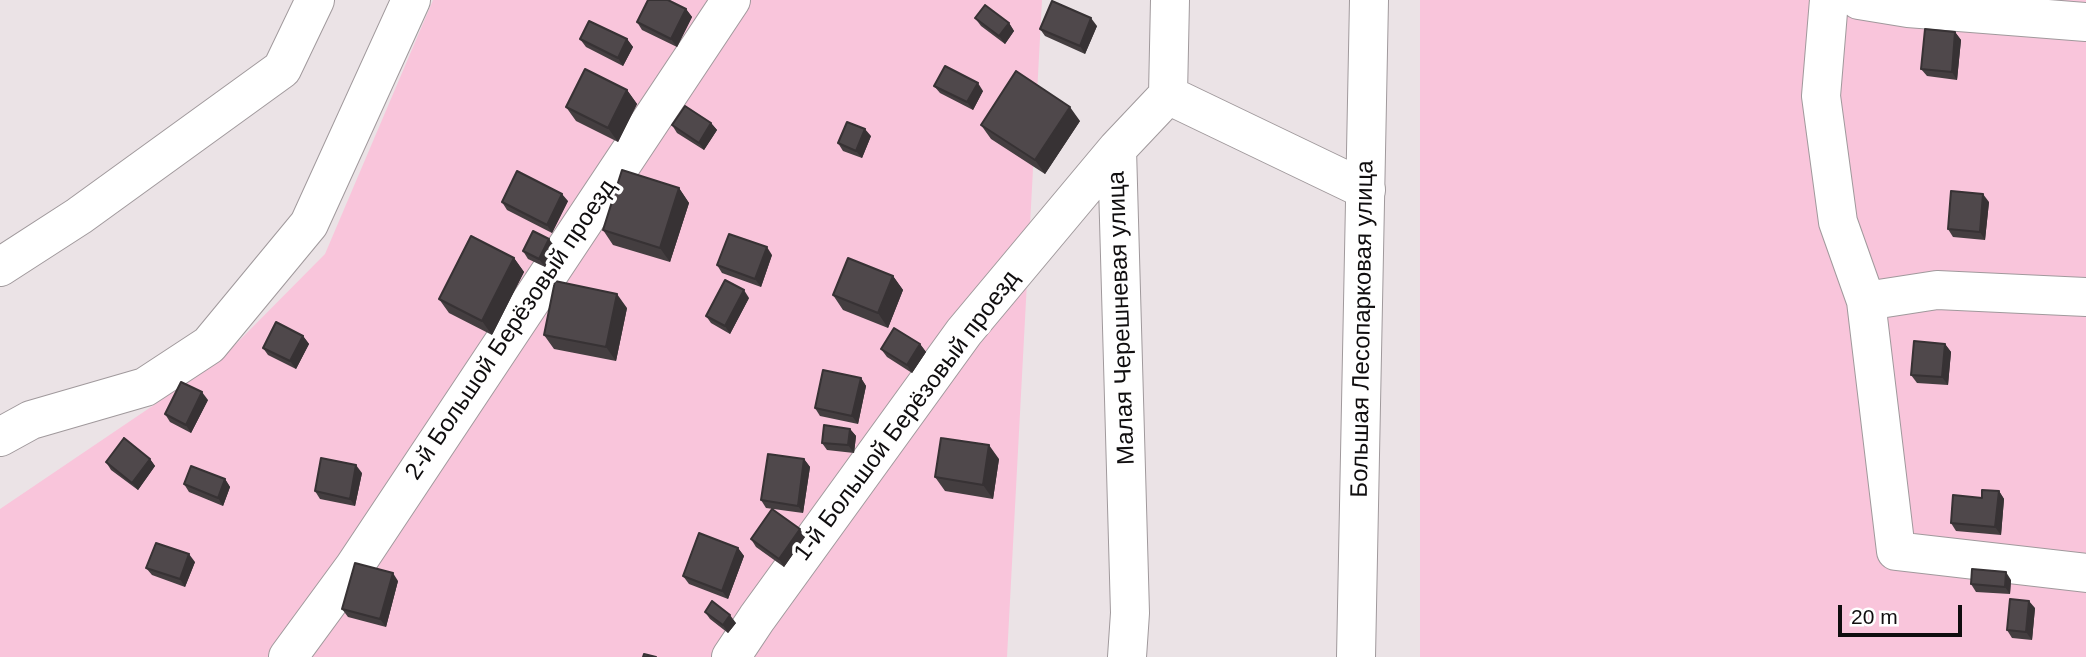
<!DOCTYPE html>
<meta charset="utf-8">
<style>
body{margin:0}
#map{position:relative;width:2086px;height:657px;overflow:hidden;background:#ebe3e6;font-family:Helvetica,sans-serif}
canvas{display:block}
.scale{position:absolute;left:1838px;top:605px;width:124px;height:32px;box-sizing:border-box;border:4px solid #100e0f;border-top:0;padding-left:9px;font-size:21px;line-height:24px;white-space:nowrap;color:#100e0f;-webkit-text-stroke:5px #fff;paint-order:stroke}
</style>
<div id="map">
<canvas width="2086" height="657"></canvas>
<div class="scale">20 m</div>
</div>
<script>
const ctx = document.querySelector('canvas').getContext('2d');
ctx.lineJoin = 'round';
function fill(path, color) { ctx.fillStyle = color; ctx.fill(path, 'evenodd'); }
const shape = rows => new Path2D(rows.map(r => 'M' + r).join(''));
function strokePath(path, color, width, dash) { ctx.strokeStyle = color; ctx.lineWidth = width; ctx.lineCap = dash ? 'butt' : 'round'; ctx.setLineDash(dash || []); ctx.stroke(path); }
function label(font, color, halo, rows, align = 'center') {
  ctx.font = font + ' Helvetica,sans-serif'; ctx.lineWidth = 7; ctx.setLineDash([]); ctx.textBaseline = 'middle'; ctx.strokeStyle = halo; ctx.fillStyle = color; for (const [text, x, y, turn = 0] of rows) {
    ctx.save(); ctx.translate(x, y); ctx.rotate((+turn || 0) * Math.PI / 180); ctx.textAlign = isNaN(turn) ? turn : align; if (halo) ctx.strokeText(text, 0, 0); ctx.fillText(text, 0, 0); ctx.restore();
  }
}
fill(shape([
 [433,0,1042,0,1007,657,0,657,0,509,219,361,325,254],
 [1420,0,2086,0,2086,657,1420,657]
]), '#f9c5db');
const minor = shape([
 [1829,0,1821,96,1838,222,1866,301,1896,551,2086,573],
 [1859,0,1908,8,2086,22],
 [1168,95,1366,190],
 [0,267,79,216,282,69,315,0],
 [1866,301,1937,290,2086,297],
 [0,437,31,420,145,387,209,345,309,224,411,0],
 [288,657,354,567,731,0],
 [731,657,757,618,964,332,1117,149],
 [1127,657,1130,613,1117,149,1168,95,1170,0]
]);
const major = shape([
 [1356,657,1369,0]
]);
strokePath(minor, '#a0999c', 40);
strokePath(major, '#a0999c', 40);
strokePath(minor, '#fff', 38);
strokePath(major, '#fff', 38);
fill(shape([
 [686,9,692,17,677,47,642,30,637,22],
 [975,18,1009,23,1014,31,1005,44,981,26],
 [1097,26,1085,54,1045,36,1040,29],
 [1955,32,1961,40,1957,80,1927,76,1921,69],
 [580,39,627,39,633,47,623,66,586,47],
 [934,86,983,91,973,110,940,93],
 [627,90,637,104,618,142,576,121,566,107],
 [1080,121,1045,174,991,139,981,125],
 [711,123,717,130,704,150,677,133,672,125],
 [871,136,862,158,843,151,838,143],
 [679,188,689,203,670,262,613,245,603,230],
 [568,201,552,233,507,210,502,202],
 [1989,202,1985,240,1953,237,1948,229],
 [555,247,545,267,528,259,523,251],
 [772,255,761,287,722,273,717,265],
 [514,258,524,272,492,335,449,313,439,299],
 [893,276,903,290,888,328,843,310,833,295],
 [749,298,730,334,711,323,706,316],
 [627,308,616,361,554,349,544,335],
 [303,336,309,344,296,369,268,355,263,348],
 [920,344,926,352,912,373,887,357,881,349],
 [1945,344,1951,352,1948,385,1917,383,1911,375],
 [861,378,866,386,858,424,820,416,815,408],
 [208,400,191,433,170,422,165,414],
 [850,429,856,436,854,453,827,450,822,443],
 [150,459,155,466,138,490,111,470,106,462],
 [804,459,810,467,803,513,766,508,761,500],
 [999,459,993,499,945,491,935,477],
 [362,473,355,506,320,499,315,491],
 [225,479,230,487,223,506,189,492,184,484],
 [1999,491,2004,499,2001,535,1956,531,1951,523,1982,498],
 [805,537,784,567,756,547,751,539],
 [738,548,744,556,728,599,689,584,683,576],
 [195,562,185,587,152,575,146,568],
 [2011,580,2010,594,1976,592,1971,584],
 [398,581,386,627,348,617,342,609],
 [2035,608,2032,640,2012,638,2007,630],
 [705,612,736,623,728,633,710,619]
]), '#443e40');
fill(shape([
 [686,9,692,17,677,47,671,39],
 [1091,18,1097,26,1085,54,1080,46],
 [1009,23,1014,31,1005,44,999,36],
 [1955,32,1961,40,1957,80,1952,72],
 [627,39,633,47,623,66,618,58],
 [978,83,983,91,973,110,967,102],
 [627,90,637,104,618,142,608,128],
 [1070,107,1080,121,1045,174,1035,160],
 [711,123,717,130,704,150,699,143],
 [865,129,871,136,862,158,856,151],
 [679,188,689,203,670,262,660,248],
 [562,194,568,201,552,233,547,225],
 [1983,194,1989,202,1985,240,1980,232],
 [549,239,555,247,545,267,539,259],
 [767,247,772,255,761,287,755,279],
 [514,258,524,272,492,335,482,321],
 [893,276,903,290,888,328,878,313],
 [744,290,749,298,730,334,725,326],
 [617,294,627,308,616,361,606,347],
 [303,336,309,344,296,369,290,361],
 [920,344,926,352,912,373,907,365],
 [1945,344,1951,352,1948,385,1942,377],
 [861,378,866,386,858,424,852,416],
 [202,392,208,400,191,433,186,425],
 [850,429,856,436,854,453,848,445],
 [989,445,999,459,993,499,983,485],
 [150,459,155,466,138,490,132,483],
 [804,459,810,467,803,513,798,506],
 [356,465,362,473,355,506,350,499],
 [225,479,230,487,223,506,218,498],
 [1999,491,2004,499,2001,535,1995,527],
 [800,529,805,537,784,567,779,559],
 [738,548,744,556,728,599,722,591],
 [189,554,195,562,185,587,180,579],
 [2006,572,2011,580,2010,594,2005,587],
 [393,573,398,581,386,627,380,619],
 [2029,601,2035,608,2032,640,2026,632],
 [730,615,736,623,728,633,723,625]
]), '#373234');
const building = shape([
 [648,0,668,0,686,9,671,39,637,22,648,0],
 [1052,1,1091,18,1080,46,1040,29,1052,1],
 [985,5,1009,23,999,36,975,18,985,5],
 [589,21,627,39,618,58,580,39,589,21],
 [1925,29,1955,32,1952,72,1921,69,1925,29],
 [945,66,978,83,967,102,934,86,945,66],
 [585,69,627,90,608,128,566,107,585,69],
 [1016,71,1070,107,1035,160,981,125,1016,71],
 [685,106,711,123,699,143,672,125,685,106],
 [847,122,865,129,856,151,838,143,847,122],
 [622,170,679,188,660,248,603,230,622,170],
 [517,171,562,194,547,225,502,202,517,171],
 [1951,191,1983,194,1980,232,1948,229,1951,191],
 [533,231,549,239,539,259,523,251,533,231],
 [729,234,767,247,755,279,717,265,729,234],
 [471,236,514,258,482,321,439,299,471,236],
 [848,258,893,276,878,313,833,295,848,258],
 [725,280,744,290,725,326,706,316,725,280],
 [555,281,617,294,606,347,544,335,555,281],
 [276,322,303,336,290,361,263,348,276,322],
 [894,328,920,344,907,365,881,349,894,328],
 [1914,341,1945,344,1942,377,1911,375,1914,341],
 [823,370,861,378,852,416,815,408,823,370],
 [181,382,202,392,186,425,165,414,181,382],
 [824,425,850,429,848,445,822,443,824,425],
 [124,438,150,459,132,483,106,462,124,438],
 [941,438,989,445,983,485,935,477,941,438],
 [768,454,804,459,798,506,761,500,768,454],
 [321,458,356,465,350,499,315,491,321,458],
 [191,466,225,479,218,498,184,484,191,466],
 [1982,490,1999,491,1995,527,1951,523,1953,495,1982,498,1982,490],
 [772,509,800,529,779,559,751,539,772,509],
 [699,533,738,548,722,591,683,576,699,533],
 [156,543,189,554,180,579,146,568,156,543],
 [355,563,393,573,380,619,342,609,355,563],
 [1972,569,2006,572,2005,587,1971,584,1972,569],
 [2010,599,2029,601,2026,632,2007,630,2010,599],
 [712,601,730,615,723,625,705,612,712,601],
 [644,654,656,657,643,657,644,654]
]);
fill(building, '#4f484b');
strokePath(building, '#373234', 2);
label('24px', '#100e0f', '#fff', [
 ["Малая Черешневая улица",1122,318,-92],
 ["Большая Лесопарковая улица",1363,329,-89],
 ["2-й Большой Берёзовый проезд",511,330,-56],
 ["1-й Большой Берёзовый проезд",907,416,-53]
]);
</script>
